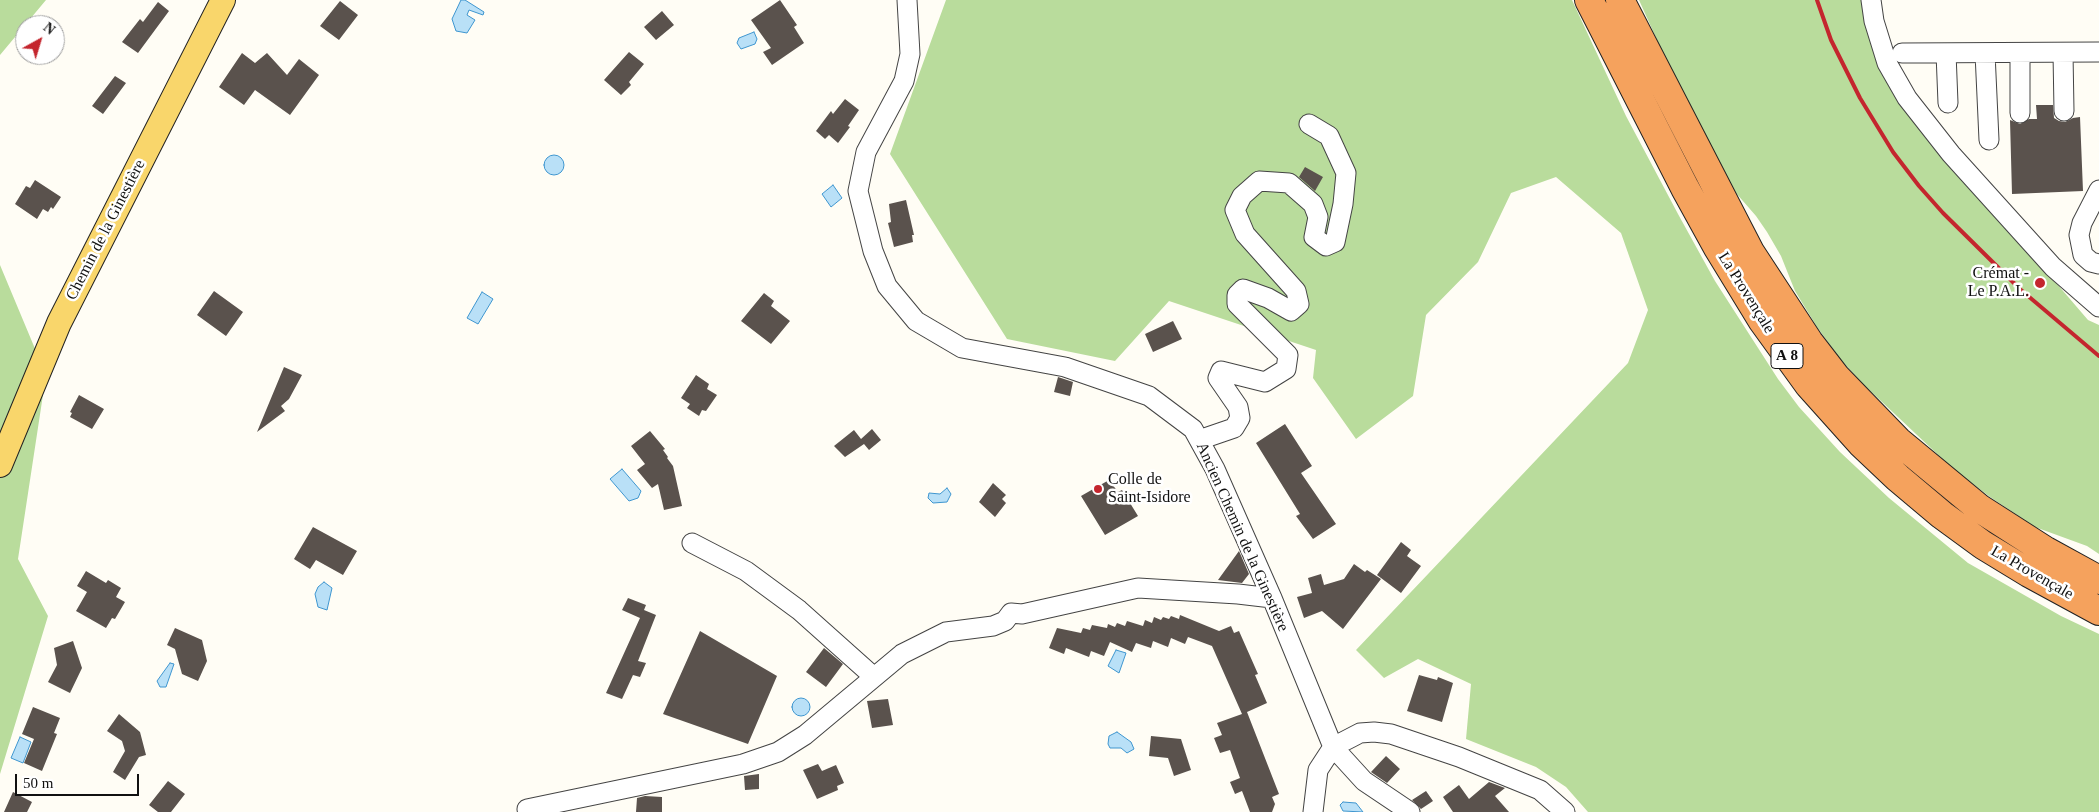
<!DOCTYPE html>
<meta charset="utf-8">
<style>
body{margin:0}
#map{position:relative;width:2099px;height:812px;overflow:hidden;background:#fffdf5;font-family:"Times New Roman",serif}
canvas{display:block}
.north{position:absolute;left:15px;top:15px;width:50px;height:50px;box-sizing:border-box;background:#fff;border:1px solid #a0a0a0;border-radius:50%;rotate:39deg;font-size:14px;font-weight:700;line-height:20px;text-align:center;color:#111}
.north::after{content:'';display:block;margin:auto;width:18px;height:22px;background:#c4262e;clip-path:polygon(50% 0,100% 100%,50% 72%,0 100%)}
.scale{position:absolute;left:15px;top:774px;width:124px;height:22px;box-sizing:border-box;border:2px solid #111;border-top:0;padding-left:6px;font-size:15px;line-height:18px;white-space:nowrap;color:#111;-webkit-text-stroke:4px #fff;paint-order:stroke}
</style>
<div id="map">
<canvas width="2099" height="812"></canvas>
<div class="north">N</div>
<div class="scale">50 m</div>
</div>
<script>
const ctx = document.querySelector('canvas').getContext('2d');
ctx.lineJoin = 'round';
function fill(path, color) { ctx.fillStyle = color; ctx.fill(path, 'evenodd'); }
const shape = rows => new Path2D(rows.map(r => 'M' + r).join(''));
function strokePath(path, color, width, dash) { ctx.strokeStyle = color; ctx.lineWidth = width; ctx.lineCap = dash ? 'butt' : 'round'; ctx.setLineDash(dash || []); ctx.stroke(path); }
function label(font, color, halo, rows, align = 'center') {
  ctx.font = font + ' "Times New Roman",serif'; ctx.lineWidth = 5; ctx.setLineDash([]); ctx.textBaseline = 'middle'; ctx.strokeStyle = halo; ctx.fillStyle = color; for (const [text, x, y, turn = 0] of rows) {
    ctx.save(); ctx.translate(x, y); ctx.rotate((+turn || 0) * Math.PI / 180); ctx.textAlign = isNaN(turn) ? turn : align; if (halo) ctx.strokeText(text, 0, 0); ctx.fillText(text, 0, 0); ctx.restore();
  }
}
fill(shape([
 [0,0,46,0,0,55],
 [946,0,1572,0,1626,116,1678,214,1715,281,1778,379,1799,407,1840,452,1889,498,1968,563,2061,616,2099,634,2099,812,1588,812,1566,787,1536,767,1466,739,1471,684,1418,659,1384,678,1356,650,1628,363,1648,310,1621,233,1556,177,1511,193,1478,262,1426,315,1413,396,1356,439,1313,378,1316,350,1169,301,1115,361,1007,339,890,154],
 [1639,0,1863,0,1865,23,1893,93,2088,320,2099,325,2099,554,2087,546,2035,527,1990,497,1951,467,1864,385,1841,360,1817,327,1795,291,1781,256,1767,232,1756,216,1736,193,1666,60],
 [0,265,46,375,18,559,48,616,0,774]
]), '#b9dc9c');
const water = shape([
 [461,0,465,0,484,12,483,15,469,10,467,15,475,20,467,33,456,31,452,19,461,0],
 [754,32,757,39,755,44,741,49,737,43,739,38,754,32],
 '544 165a10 10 0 1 1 20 0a10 10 0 1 1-20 0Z',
 [833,185,842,198,831,207,822,194,833,185],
 [482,292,493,299,478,324,467,318,482,292],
 [622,469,641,491,638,498,629,501,610,479,622,469],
 [947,488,951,494,947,502,933,503,928,498,929,493,940,494,947,488],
 [324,582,332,588,327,610,318,607,315,594,318,587,324,582],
 [1116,650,1126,653,1119,673,1108,666,1116,650],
 [170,663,174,664,166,687,160,687,157,681,170,663],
 '792 707a9 9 0 1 1 18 0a9 9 0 1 1-18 0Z',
 [1117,732,1131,742,1134,749,1127,753,1121,748,1110,748,1108,744,1109,736,1117,732],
 [20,737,31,742,23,763,11,758,20,737],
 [1343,802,1356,803,1363,812,1343,811,1340,805,1343,802]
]);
fill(water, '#b9e0f7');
strokePath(water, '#3f96cf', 1);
fill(shape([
 [780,0,797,25,794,27,804,43,772,65,763,52,771,48,751,20],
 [340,1,358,15,339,40,320,26],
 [158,2,169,11,138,53,122,42,140,19,143,22],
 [662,11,674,25,656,40,644,27],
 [629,52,644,64,629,82,631,85,621,95,604,80],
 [242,53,255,63,267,53,287,75,299,59,319,75,290,115,255,90,244,105,219,87],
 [115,76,126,83,103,114,92,106],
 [845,99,859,110,848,126,850,127,838,143,829,135,825,139,816,131,831,111,833,114],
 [2036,105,2053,105,2054,118,2059,121,2065,122,2073,118,2080,117,2083,191,2012,194,2010,120,2020,124,2029,119,2037,119],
 [1305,167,1323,177,1315,191,1299,177],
 [35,180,61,197,53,209,51,207,48,212,43,209,37,219,15,204,26,186,30,188],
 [906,200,914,235,912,235,913,242,894,247,888,223,891,222,889,204],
 [214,291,243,312,226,336,197,315],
 [764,293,774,301,771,306,790,321,771,344,741,321],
 [1173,321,1182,339,1153,352,1145,334],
 [284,367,302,375,289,399,281,406,285,411,257,432],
 [696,375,709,384,707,389,717,395,706,411,702,410,699,416,687,408,690,404,681,398],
 [1058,377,1073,382,1070,396,1054,392],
 [79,395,104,409,92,429,70,417,72,413,70,412],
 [1285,424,1312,466,1301,473,1336,524,1313,539,1296,516,1300,514,1256,443],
 [872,429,881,440,869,450,864,444,845,457,834,446,854,430,861,439],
 [650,431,665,449,663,450,668,457,667,458,673,466,682,506,664,510,658,484,652,488,637,470,645,464,631,446],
 [1109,480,1118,492,1122,490,1138,516,1105,535,1081,496],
 [993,483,1006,495,1002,499,1006,503,995,517,979,502],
 [313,527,357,551,343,575,316,560,310,569,294,559],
 [1401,542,1411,550,1407,556,1421,566,1401,593,1377,575],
 [1239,551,1249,574,1242,583,1218,580],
 [1354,564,1365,572,1367,570,1381,579,1343,629,1322,611,1304,618,1297,597,1312,593,1308,578,1321,574,1324,585,1344,579],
 [86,571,106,583,108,580,121,588,116,597,125,602,115,619,112,618,106,628,76,611,87,592,77,586],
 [628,598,646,605,644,610,656,615,638,661,646,663,640,677,633,675,622,699,606,693,640,618,622,610],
 [1180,615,1219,631,1231,626,1234,633,1239,631,1258,674,1255,675,1267,703,1247,712,1279,794,1272,797,1275,804,1272,812,1250,812,1242,791,1235,794,1230,782,1240,778,1230,750,1220,753,1214,738,1222,735,1217,723,1242,714,1212,646,1188,637,1185,644,1171,638,1168,647,1153,641,1151,648,1136,643,1132,652,1110,642,1104,656,1091,651,1089,657,1066,648,1064,654,1049,648,1057,628,1081,633,1083,628,1090,630,1092,625,1107,628,1108,624,1115,627,1117,623,1125,626,1127,621,1143,626,1145,620,1152,623,1154,617,1161,620,1163,617,1169,619,1171,616,1179,619],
 [175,628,202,640,207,661,198,681,182,674,175,649,167,645],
 [700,631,777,676,748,744,663,714],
 [73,641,82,668,70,693,48,682,57,665,54,648],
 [824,648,843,664,826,687,806,672],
 [1419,675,1437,680,1438,677,1453,683,1442,722,1407,711],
 [888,699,893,725,872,728,867,701],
 [33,707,60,718,54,733,57,734,42,771,24,763,34,739,22,734],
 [119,714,140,732,146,755,139,757,125,780,113,772,125,751,122,741,107,731],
 [1151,736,1181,739,1191,770,1174,776,1168,758,1149,756],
 [1386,756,1400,769,1387,783,1371,772],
 [818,764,822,771,836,765,844,783,837,786,838,790,817,799,803,770],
 [759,774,759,789,745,790,744,776],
 [168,781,185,794,171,812,158,812,149,805],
 [1489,782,1505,788,1495,796,1509,812,1453,812,1443,797,1459,785,1469,799],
 [1426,791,1433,801,1421,809,1412,800],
 [13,792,32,802,27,812,4,812],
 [645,796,662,797,662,812,636,812,637,798]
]), '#5a524d');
const minor = shape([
 [907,0,910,54,904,81,866,152,858,191,873,251,887,286,916,321,962,348,1065,367,1149,396,1193,429,1215,469,1272,598,1333,747,1364,781,1410,812],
 [1871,0,1874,21,1887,63,1907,98,1951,154,2053,267,2099,307],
 [1902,53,2099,52],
 [1946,53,1948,103],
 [1985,53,1989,140],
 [2063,53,2064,111],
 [2020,113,2020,53],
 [2099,190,2082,223,2079,235,2083,255,2091,262,2099,264],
 [1199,440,1234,428,1240,418,1238,407,1218,378,1221,371,1265,382,1286,369,1288,355,1237,304,1237,295,1243,289,1268,298,1291,311,1299,304,1296,291,1245,234,1235,210,1242,196,1259,181,1289,183,1313,204,1318,217,1314,237,1326,246,1335,242,1343,204,1346,173,1329,136,1309,124],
 [692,543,746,571,799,610,874,677],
 [527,809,743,764,778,752,805,735,902,654,946,632,993,626,1005,621,1011,613,1022,614,1138,588,1238,594,1272,598],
 [1313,812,1318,770,1333,747,1360,733,1374,732,1391,734,1459,757,1540,790,1565,812]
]);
const major = shape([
 [0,465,59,323,223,0]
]);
const highway = shape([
 [1589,0,1685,188,1718,248,1762,320,1809,385,1861,443,1898,478,1942,515,1983,545,2029,573,2099,611],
 [1620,0,1750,252,1809,342,1836,377,1898,441,1979,508,2046,551,2099,580]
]);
strokePath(minor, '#444', 21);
strokePath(major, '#222', 26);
strokePath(highway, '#222', 30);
strokePath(minor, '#fff', 19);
strokePath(major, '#f9d66b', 24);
strokePath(highway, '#f5a25d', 28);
strokePath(shape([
 [1817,0,1831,40,1860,98,1893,152,1919,186,1943,213,2021,290,2099,356]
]), '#c4262e', 4);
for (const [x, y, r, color] of [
 [2040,283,6,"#c4262e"],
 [1098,489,5,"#c4262e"]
]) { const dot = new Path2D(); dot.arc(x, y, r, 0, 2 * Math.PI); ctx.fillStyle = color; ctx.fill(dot); strokePath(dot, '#fff', 2); }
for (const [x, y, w] of [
 [1787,356,32]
]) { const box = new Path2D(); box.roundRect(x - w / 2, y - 12.5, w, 25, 4); ctx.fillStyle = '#fff'; ctx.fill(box); strokePath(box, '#111', 1); }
label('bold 15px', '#111', null, [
 ["A 8",1787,356]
]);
label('16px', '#111', '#fff', [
 ["Chemin de la Ginestière",106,230,-63],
 ["La Provençale",1746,293,58],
 ["Ancien Chemin de la Ginestière",1242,537,66],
 ["La Provençale",2032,573,30]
]);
label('16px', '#111', '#fff', [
 ["Crémat -",2029,274],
 ["Le P.A.L.",2029,292],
 ["Colle de",1108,480,"left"],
 ["Saint-Isidore",1108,498,"left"]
], 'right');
</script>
